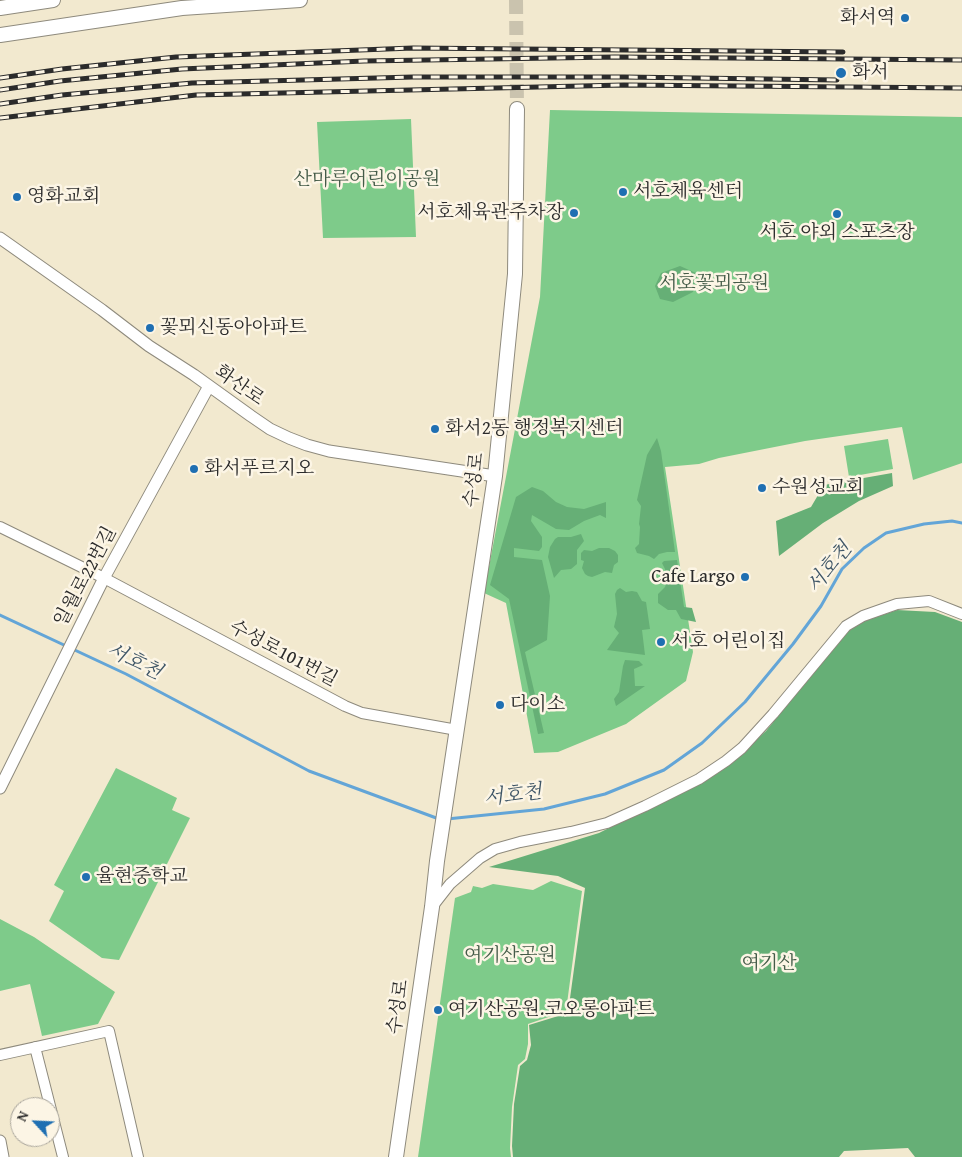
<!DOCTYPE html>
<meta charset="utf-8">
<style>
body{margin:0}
#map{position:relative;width:962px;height:1157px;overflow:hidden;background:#f2e9cf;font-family:"Gentium Book Plus",serif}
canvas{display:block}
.north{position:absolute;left:10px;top:1097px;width:50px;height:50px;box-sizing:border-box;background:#fcf5e5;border:1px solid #a8a49b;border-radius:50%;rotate:295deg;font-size:14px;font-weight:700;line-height:20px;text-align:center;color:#2b2b2b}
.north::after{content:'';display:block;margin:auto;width:18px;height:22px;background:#1f6fb2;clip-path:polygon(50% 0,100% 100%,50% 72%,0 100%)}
</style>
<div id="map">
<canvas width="962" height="1157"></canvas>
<div class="north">N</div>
</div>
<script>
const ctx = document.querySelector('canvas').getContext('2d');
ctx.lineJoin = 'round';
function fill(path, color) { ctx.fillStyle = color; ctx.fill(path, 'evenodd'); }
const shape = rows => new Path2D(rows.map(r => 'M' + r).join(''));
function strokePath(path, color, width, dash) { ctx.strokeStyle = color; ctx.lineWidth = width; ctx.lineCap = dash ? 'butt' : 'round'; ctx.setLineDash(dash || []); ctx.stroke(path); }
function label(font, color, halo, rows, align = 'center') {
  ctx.font = font + ' "Gentium Book Plus","Noto Serif KR",serif'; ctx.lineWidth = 5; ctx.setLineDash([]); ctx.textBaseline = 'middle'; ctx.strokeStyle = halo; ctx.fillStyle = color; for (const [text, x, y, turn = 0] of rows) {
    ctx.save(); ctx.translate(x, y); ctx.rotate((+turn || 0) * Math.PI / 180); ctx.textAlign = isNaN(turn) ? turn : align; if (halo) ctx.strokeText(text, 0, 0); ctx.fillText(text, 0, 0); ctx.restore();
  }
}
fill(shape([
 [550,110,962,117,962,463,913,480,902,427,805,441,719,458,699,464,665,467,693,652,686,681,626,724,558,752,534,753,506,603,484,593,540,297],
 [411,119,416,237,323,238,317,122],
 [888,439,893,469,849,477,844,446],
 [116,768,177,798,172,810,190,818,119,960,102,958,49,921,64,891,54,885],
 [551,881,582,891,566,1011,528,1024,528,1044,525,1059,518,1065,512,1107,510,1148,511,1157,418,1157,455,898,471,892,473,886,482,888,493,884,533,890],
 [0,919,34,937,115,992,98,1024,42,1036,30,984,0,991]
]), '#7ecb8a');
fill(shape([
 [680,266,698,274,693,292,673,302,660,299,655,286,661,273],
 [657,438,661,451,675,552,667,552,659,554,654,559,649,556,637,553,635,548,639,544,640,527,639,524,641,506,637,500,647,455],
 [892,473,893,486,859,501,823,523,779,556,776,521,811,507,824,485],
 [532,487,543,491,556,502,567,507,584,509,606,502,606,518,600,515,584,521,569,530,556,529,532,515,531,521,542,537,542,547,539,551,514,548,514,557,542,560,550,596,547,640,525,652,544,733,538,734,509,599,490,585,516,497],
 [581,534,584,541,577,550,577,564,571,569,561,570,554,578,548,557,550,547,555,539,558,537,571,537],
 [599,548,609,548,615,551,618,555,618,562,614,565,612,573,605,572,592,577,588,576,585,574,582,568,584,561,581,560,581,553,584,550,592,551],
 [677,560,684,607,692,608,696,622,681,619,676,610,668,610,658,603,658,594,665,587,667,581,665,569,662,563,664,561],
 [620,588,626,592,632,591,637,592,642,601,646,602,650,629,642,630,645,655,607,650,619,633,614,627,617,614,615,594,617,590],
 [897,610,935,612,962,622,962,1157,915,1157,908,1148,844,1151,839,1157,513,1157,512,1146,514,1104,520,1066,527,1060,531,1045,529,1025,568,1013,585,888,558,876,489,867,599,833,718,773,766,731,838,642,856,624],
 [625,660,639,661,643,665,634,669,635,686,645,686,616,706,614,699,619,692,623,666]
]), '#66af76');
strokePath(shape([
 [0,615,126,674,309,771,439,819],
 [447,819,544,809,605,794,664,770,702,743,745,702,793,644,821,606,842,569,864,548,886,533,924,524,952,521,962,523]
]), '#63a5d7', 3);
strokePath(shape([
 [516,0,517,109]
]), '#cac3ae', 14, [14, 7]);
const minor = shape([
 [0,527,104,578,345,706,362,713,457,730],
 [432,907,450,884,480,858,495,849,520,842,571,832,607,823,645,806,699,779,726,761,742,748,773,714,846,626,863,616,897,604,929,601,962,614],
 [35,1047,63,1157],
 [0,1055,109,1031,138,1157]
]);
const tertiary = shape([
 [0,238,102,310,149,346,194,375,251,416,270,429,289,438,307,445,329,451,495,476],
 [0,788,104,578,209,386],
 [0,1141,3,1157]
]);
const secondary = shape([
 [0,8,53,0],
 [0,35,182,8,300,0],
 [396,1157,432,907,437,861,495,476,515,274,517,109]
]);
strokePath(minor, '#8e8a7d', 12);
strokePath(tertiary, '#8e8a7d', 13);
strokePath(secondary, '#8e8a7d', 16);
strokePath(minor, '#fff', 10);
strokePath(tertiary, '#fff', 11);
strokePath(secondary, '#fff', 14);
const rail = shape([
 [0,78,62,69,176,57,413,48,843,52],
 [0,90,60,81,182,69,364,61,615,57,962,60],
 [0,104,62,95,192,83,413,77,624,77,837,80],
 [0,118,196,95,624,85,962,88]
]);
strokePath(rail, '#2b2b2b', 5);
strokePath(rail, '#fcf5e5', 3, [9]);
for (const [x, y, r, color] of [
 [905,18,5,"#1f6fb2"],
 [841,73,6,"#1f6fb2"],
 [623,192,5,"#1f6fb2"],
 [17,197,5,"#1f6fb2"],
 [574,213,5,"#1f6fb2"],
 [837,214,5,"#1f6fb2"],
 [150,328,5,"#1f6fb2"],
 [435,429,5,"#1f6fb2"],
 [194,469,5,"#1f6fb2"],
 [762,488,5,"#1f6fb2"],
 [745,577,5,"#1f6fb2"],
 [661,642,5,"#1f6fb2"],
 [500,705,5,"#1f6fb2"],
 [86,877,5,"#1f6fb2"],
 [438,1010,5,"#1f6fb2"]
]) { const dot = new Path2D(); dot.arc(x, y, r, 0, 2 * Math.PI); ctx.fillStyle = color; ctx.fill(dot); strokePath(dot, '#fcf5e5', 2); }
label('19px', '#2b2b2b', '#fcf5e5', [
 ["화서역",895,18,"right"],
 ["화서",852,73],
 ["서호체육센터",633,192],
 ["영화교회",27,197],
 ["서호체육관주차장",564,213,"right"],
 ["서호 야외 스포츠장",837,233,"center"],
 ["꽃뫼신동아아파트",160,328],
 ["화서2동 행정복지센터",445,429],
 ["화서푸르지오",204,469],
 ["수원성교회",772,488],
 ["Cafe Largo",735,577,"right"],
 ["서호 어린이집",671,642],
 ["다이소",510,705],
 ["율현중학교",96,877],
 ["여기산공원.코오롱아파트",448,1010]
], 'left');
label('19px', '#445b48', '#fcf5e5', [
 ["산마루어린이공원",367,180],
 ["서호꽃뫼공원",714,284],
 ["여기산공원",510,956],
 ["여기산",769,964]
]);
label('19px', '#2b2b2b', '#fcf5e5', [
 ["화산로",239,386,35],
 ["수성로",475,480,-83],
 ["일월로22번길",86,577,-62],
 ["수성로101번길",283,654,28],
 ["수성로",399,1007,-82]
]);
label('italic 20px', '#3f5667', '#fcf5e5', [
 ["서호천",830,568,-51],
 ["서호천",134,662,26],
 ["서호천",513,796,-7]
]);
</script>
